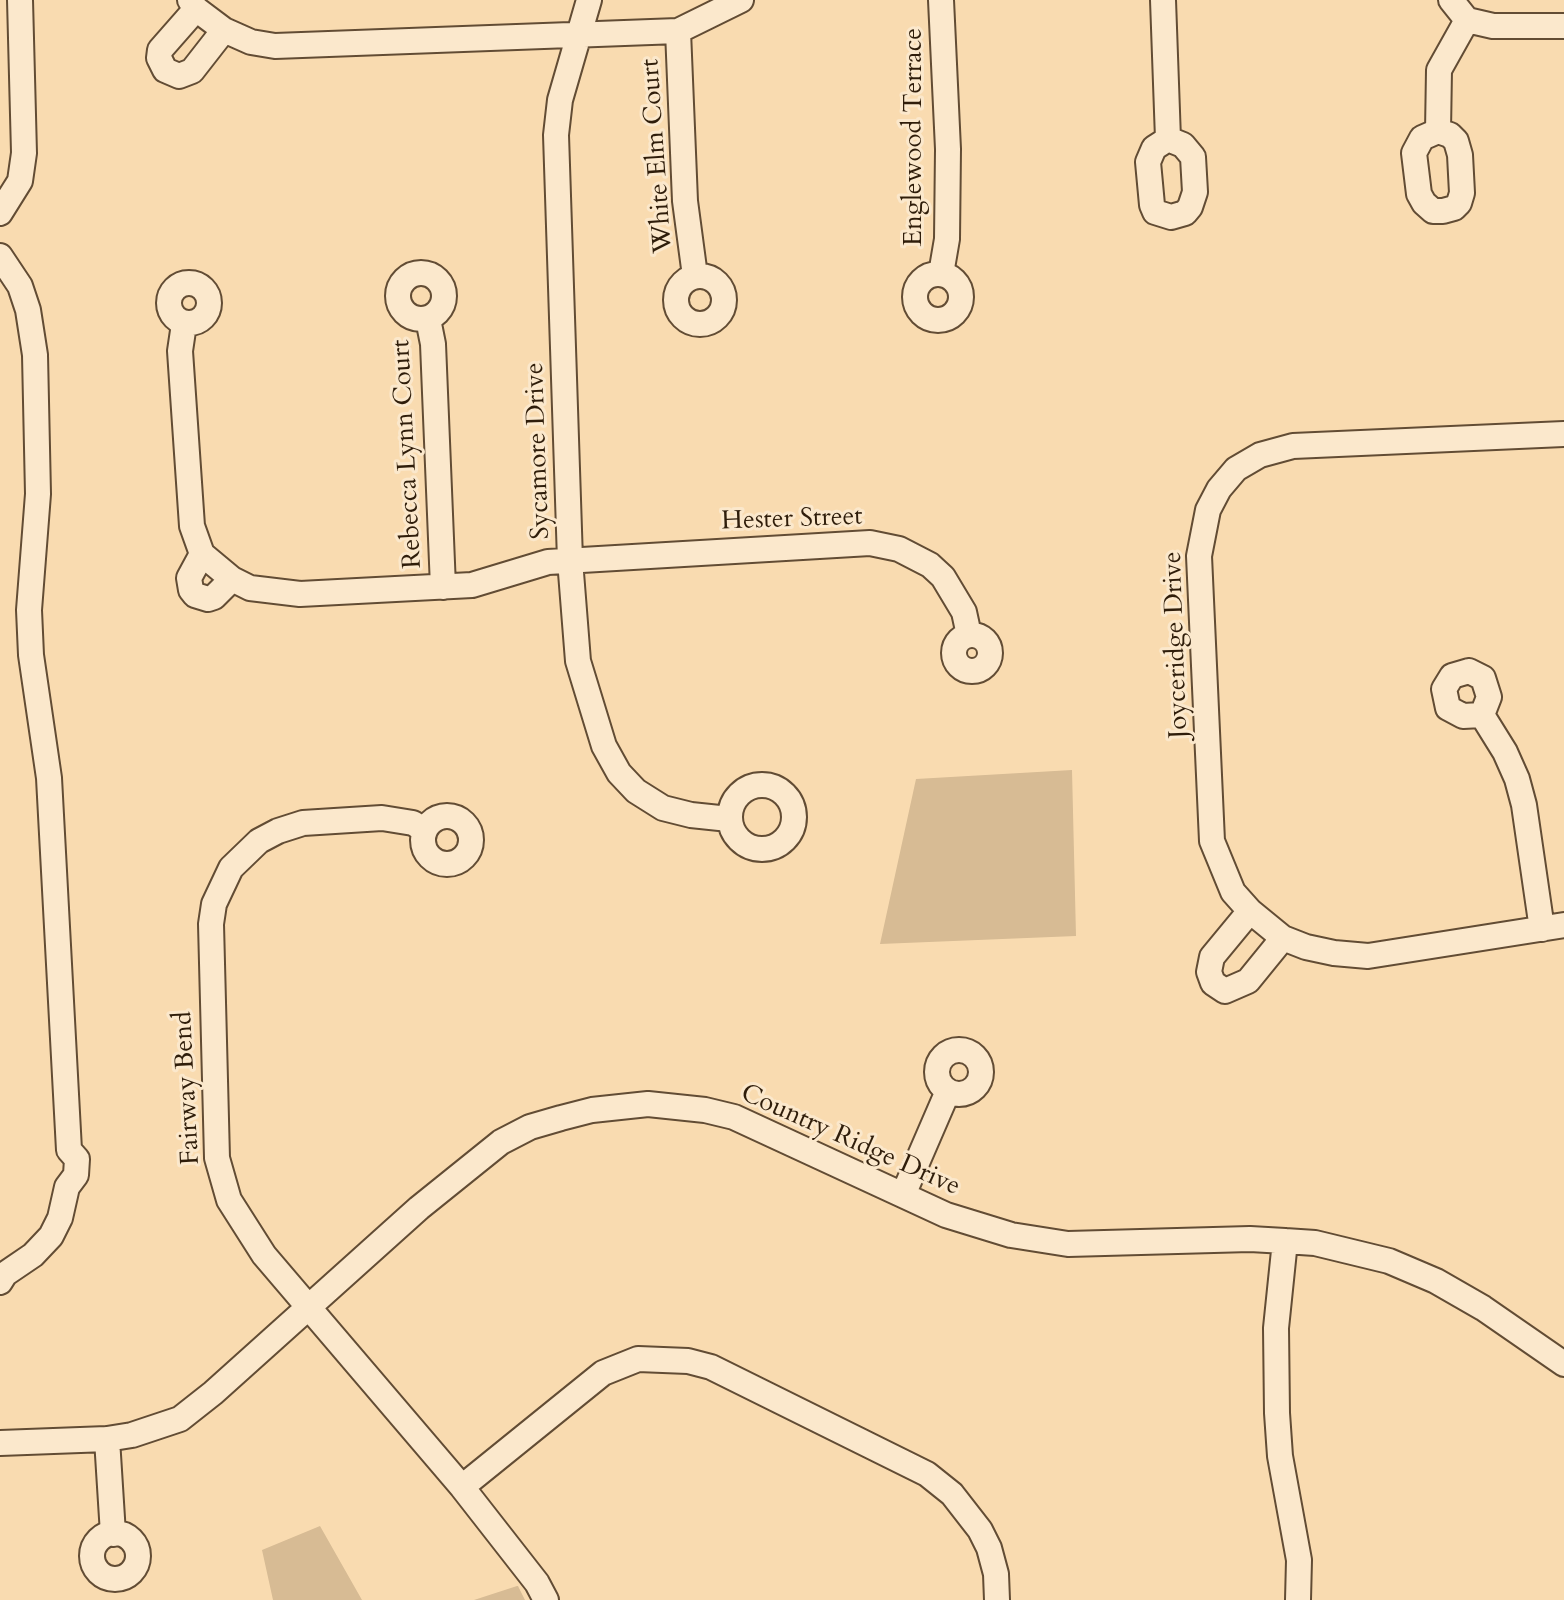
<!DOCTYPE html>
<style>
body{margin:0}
canvas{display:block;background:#f9dbb0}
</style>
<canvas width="1564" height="1600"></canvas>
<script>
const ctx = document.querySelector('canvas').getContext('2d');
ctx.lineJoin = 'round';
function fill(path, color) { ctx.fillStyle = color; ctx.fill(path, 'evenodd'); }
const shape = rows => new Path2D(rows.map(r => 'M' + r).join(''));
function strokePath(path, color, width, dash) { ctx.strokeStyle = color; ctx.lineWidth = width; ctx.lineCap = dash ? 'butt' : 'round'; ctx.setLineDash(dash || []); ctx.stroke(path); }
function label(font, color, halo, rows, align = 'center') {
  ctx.font = font + ' Cardo,serif'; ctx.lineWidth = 6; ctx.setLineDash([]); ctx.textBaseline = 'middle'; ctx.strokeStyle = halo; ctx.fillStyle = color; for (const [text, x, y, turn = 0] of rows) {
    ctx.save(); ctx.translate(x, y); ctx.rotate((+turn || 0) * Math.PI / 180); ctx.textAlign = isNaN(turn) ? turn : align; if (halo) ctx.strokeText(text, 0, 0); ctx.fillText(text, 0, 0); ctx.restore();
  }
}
fill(shape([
 [1072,770,1076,936,880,944,916,779],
 [320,1526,362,1600,273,1600,262,1550],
 [518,1586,525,1600,474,1600,517,1586]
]), '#d7bb94');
const minor = shape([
 [190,0,196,9,224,30,251,42,275,46,678,31,741,0],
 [589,0,560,100,556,135,570,560,578,661,604,746,619,773,636,791,663,808,691,815,729,819],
 [1163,0,1168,139],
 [1451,0,1467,20,1493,26,1564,26],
 [196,9,160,50,159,58,165,70,179,76,192,71,224,30],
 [678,31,685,201,695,276],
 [1438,131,1450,135,1456,141,1460,155,1462,193,1459,203,1454,208,1443,211,1433,211,1424,203,1419,194,1414,153,1422,138,1438,131],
 [1438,131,1439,70,1467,20],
 [1168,139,1183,145,1193,157,1195,192,1190,207,1185,213,1171,217,1155,212,1152,205,1148,162,1154,148,1168,139],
 [0,213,20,181,24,153,20,0],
 [0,256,20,286,28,310,35,355,38,494,29,610,31,655,49,778,69,1150,77,1159,76,1175,67,1187,60,1218,51,1236,33,1255,5,1274,0,1282],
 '398 296a23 23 0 1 1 46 0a23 23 0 1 1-46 0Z',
 [941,274,947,239,948,149,941,0],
 '915 297a23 23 0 1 1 46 0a23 23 0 1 1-46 0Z',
 '676 300a24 24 0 1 1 48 0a24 24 0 1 1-48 0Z',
 '169 303a20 20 0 1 1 40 0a20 20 0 1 1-40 0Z',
 [428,319,433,344,443,587],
 [184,324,180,351,192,526,202,554,232,579,250,588,300,594,472,585,548,562,870,543,899,549,930,565,943,577,964,612,969,635],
 [1564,434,1293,446,1260,455,1236,469,1219,489,1208,510,1199,556,1212,841,1233,892,1250,911,1283,938,1306,947,1334,953,1368,956,1564,925],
 [202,554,189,578,191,590,195,595,208,599,214,597,232,579],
 '954 653a18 18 0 1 1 36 0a18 18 0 1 1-36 0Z',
 [1469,671,1483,678,1489,697,1482,715,1463,716,1448,708,1444,689,1452,676,1469,671],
 [1482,715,1505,752,1517,779,1524,805,1542,929],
 '730 817a32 32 0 1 1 64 0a32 32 0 1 1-64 0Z',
 '423 840a24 24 0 1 1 48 0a24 24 0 1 1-48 0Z',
 [424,830,413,823,382,818,303,823,278,831,259,841,231,868,214,904,211,924,217,1158,229,1200,264,1255,462,1487,537,1583,546,1600],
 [1250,911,1212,957,1209,972,1213,983,1225,991,1248,981,1283,938],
 '937 1072a22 22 0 1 1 44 0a22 22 0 1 1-44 0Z',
 [903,1195,948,1091],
 [1285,1241,1276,1328,1277,1413,1280,1456,1299,1560,1298,1600],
 [107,1439,113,1534],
 [0,1443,107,1439,132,1435,180,1419,213,1393,419,1208,501,1142,530,1127,561,1118,592,1110,648,1104,705,1110,734,1117,946,1215,1011,1235,1068,1244,1250,1239,1285,1241,1315,1243,1389,1261,1436,1281,1483,1308,1564,1364],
 [462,1487,603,1373,638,1359,688,1361,711,1367,927,1474,952,1494,980,1530,989,1548,996,1574,997,1600],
 '92 1556a23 23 0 1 1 46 0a23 23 0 1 1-46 0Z'
]);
strokePath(minor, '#624c34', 28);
strokePath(minor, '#fbe8cc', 24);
label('26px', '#2f1d0a', '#fbe8cc', [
 ["Englewood Terrace",915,137,-90],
 ["White Elm Court",658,156,-94],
 ["Sycamore Drive",539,451,-92],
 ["Rebecca Lynn Court",408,454,-93],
 ["Hester Street",792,520,-2],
 ["Joyceridge Drive",1177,645,-92],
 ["Fairway Bend",188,1088,-93],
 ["Country Ridge Drive",850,1141,24]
]);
</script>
